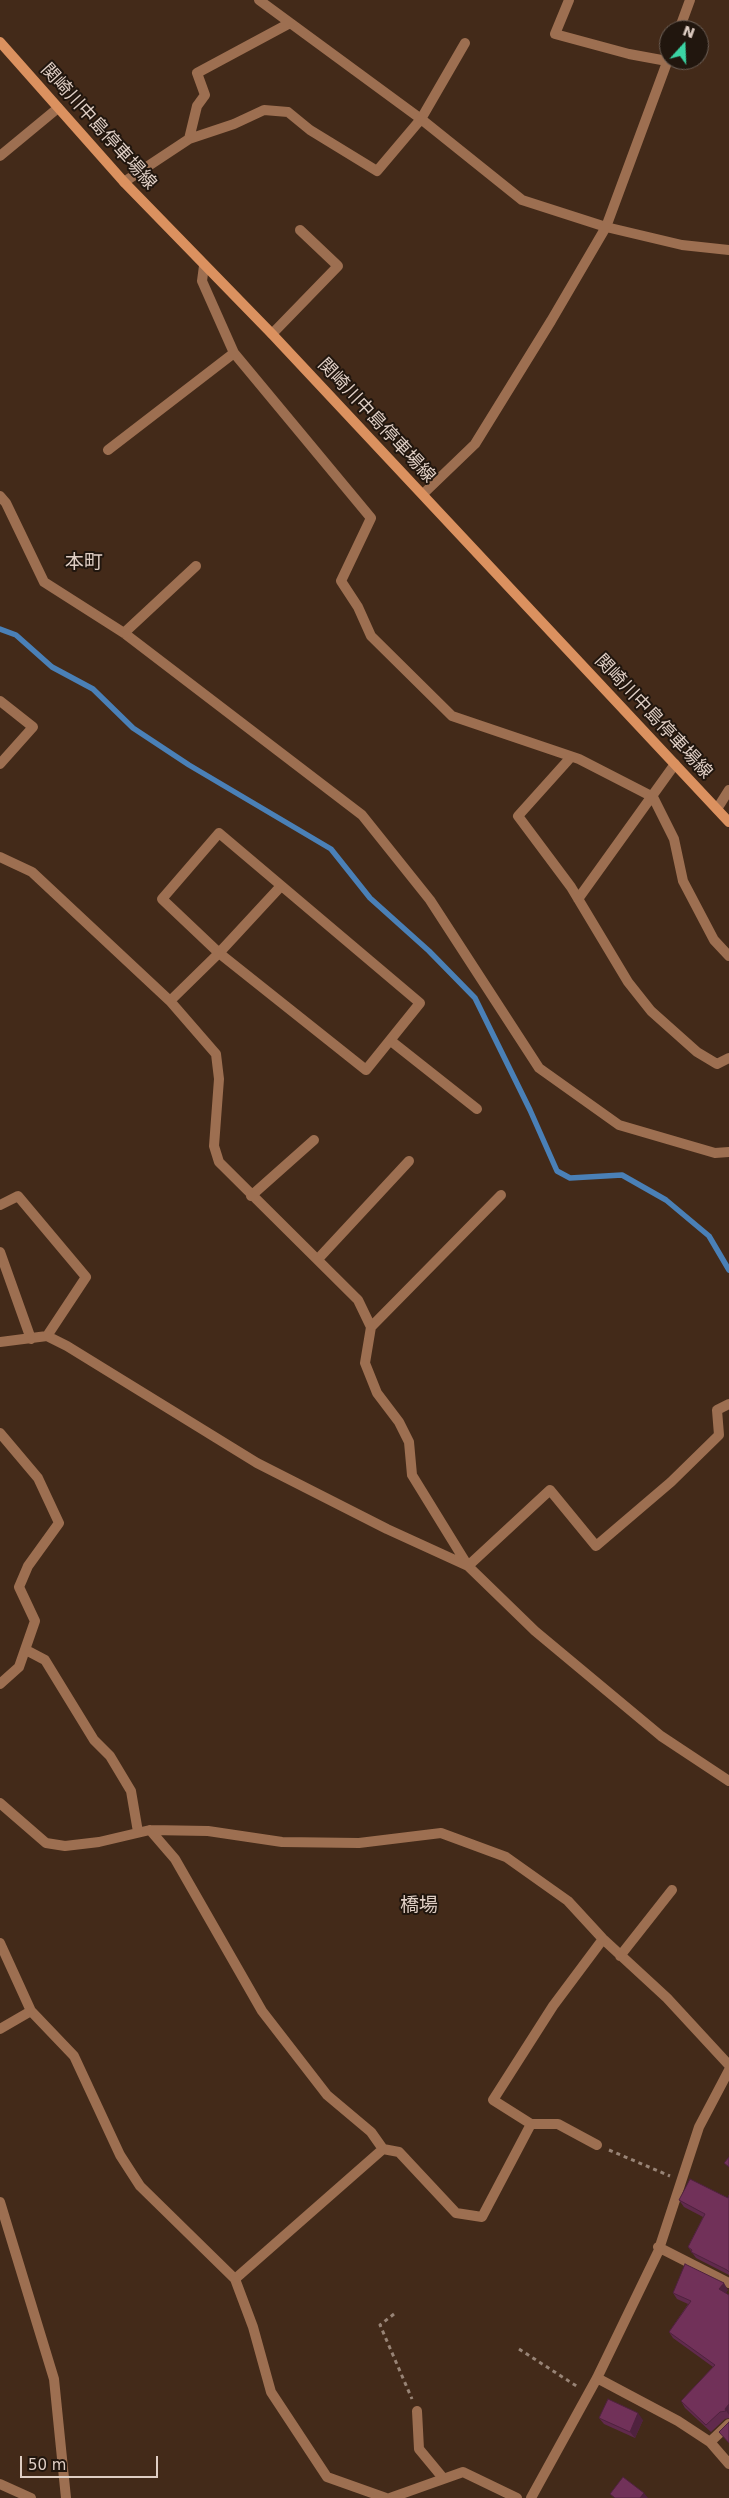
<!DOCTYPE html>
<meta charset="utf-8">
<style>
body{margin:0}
#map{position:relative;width:729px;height:2498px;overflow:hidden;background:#432a19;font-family:"DejaVu Sans",sans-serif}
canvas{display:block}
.north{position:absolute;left:659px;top:20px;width:50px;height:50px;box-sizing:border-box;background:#21160e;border:1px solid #6d6057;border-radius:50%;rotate:20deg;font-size:14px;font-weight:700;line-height:20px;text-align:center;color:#dfcec4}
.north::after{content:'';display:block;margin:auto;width:18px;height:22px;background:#3bd4a4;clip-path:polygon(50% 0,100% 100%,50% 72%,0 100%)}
.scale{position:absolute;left:20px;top:2456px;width:138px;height:22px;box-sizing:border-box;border:2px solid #dfcec4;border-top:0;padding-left:6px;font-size:15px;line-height:18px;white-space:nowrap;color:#dfcec4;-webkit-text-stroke:4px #21160e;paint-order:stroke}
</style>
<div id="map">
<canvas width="729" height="2498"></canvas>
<div class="north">N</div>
<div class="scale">50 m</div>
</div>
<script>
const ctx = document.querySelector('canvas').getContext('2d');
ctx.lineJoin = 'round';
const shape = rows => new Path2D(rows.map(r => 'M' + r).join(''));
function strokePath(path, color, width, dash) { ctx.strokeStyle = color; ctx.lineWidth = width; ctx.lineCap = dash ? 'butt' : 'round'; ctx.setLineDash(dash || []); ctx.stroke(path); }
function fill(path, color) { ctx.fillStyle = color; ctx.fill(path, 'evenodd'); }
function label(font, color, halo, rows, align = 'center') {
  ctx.font = font + ' "DejaVu Sans","Noto Sans JP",sans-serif'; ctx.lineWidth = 4; ctx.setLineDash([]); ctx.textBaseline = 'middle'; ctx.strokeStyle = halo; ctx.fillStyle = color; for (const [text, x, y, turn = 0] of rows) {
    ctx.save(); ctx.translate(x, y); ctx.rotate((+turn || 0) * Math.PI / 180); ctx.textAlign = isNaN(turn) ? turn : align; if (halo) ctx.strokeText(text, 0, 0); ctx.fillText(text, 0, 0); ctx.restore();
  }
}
strokePath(shape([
 [0,629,16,635,52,667,93,689,133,728,189,765,331,849,370,898,429,951,475,998,530,1110,557,1171,570,1178,622,1175,666,1200,709,1236,729,1270]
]), '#4a80b7', 5.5);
strokePath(shape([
 [609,2150,670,2176],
 [394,2314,380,2325,412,2399],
 [519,2349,578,2387]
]), '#988476', 3, [4, 4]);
strokePath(shape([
 [259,0,421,119,522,200,606,227,682,245,729,250],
 [569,0,555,34,629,54,667,61],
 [189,139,197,106,205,95,197,73,290,23],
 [0,156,58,108],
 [124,182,189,139,234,124,264,110,288,112,310,130,377,171,421,119,465,43],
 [204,266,202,281,234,353,371,518,341,581,358,607,371,636,452,716,579,759,653,797,674,839,683,881,714,940,729,956],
 [272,334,338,266,300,230],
 [108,450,234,353],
 [0,496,6,503,44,582,124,633,362,815,430,900,539,1068,619,1125,715,1153,729,1152],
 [124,633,196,566],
 [0,701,33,727,0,764],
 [571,757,518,816,571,887,628,982,651,1011,697,1052,717,1064,729,1058],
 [717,809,729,790],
 [219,833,420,1003,366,1070,219,953,162,899,219,833],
 [0,857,32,872,170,1001,216,1054,219,1079,214,1146,219,1162,358,1300,371,1327,365,1363,377,1393,399,1422,409,1442,412,1475,468,1566,550,1490,596,1546,671,1482,719,1435,717,1410,729,1404],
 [578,899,675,764],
 [170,1001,219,953,281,886],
 [391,1041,477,1109],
 [251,1196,314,1140],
 [0,1205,18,1196,86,1277,47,1336],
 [0,1252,31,1339],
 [318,1259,409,1161],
 [371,1327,501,1195],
 [0,1342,47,1336,67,1346,257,1463,387,1529,468,1566,535,1631,661,1736,729,1781],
 [0,1433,38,1478,59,1523,28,1566,19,1587,35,1621,19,1667,0,1684],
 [26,1650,45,1660,94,1740,110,1756,131,1791,138,1832],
 [0,1803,46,1843,65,1846,99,1842,150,1830,208,1831,282,1842,359,1843,441,1833,506,1857,568,1901,603,1939,667,1998,729,2065],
 [150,1830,175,1859,262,2011,327,2095,371,2132,383,2149,399,2152,456,2213,482,2217,531,2124,493,2100,553,2006,603,1939],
 [0,1943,31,2011],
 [620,1956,672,1890],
 [0,2029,31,2011,74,2056,120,2155,140,2186,235,2279,383,2149],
 [531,2124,558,2124,597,2145],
 [0,2202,54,2379,66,2498],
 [658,2247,729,2283],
 [235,2279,253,2327,271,2392,327,2477,386,2498],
 [597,2378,678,2421,710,2442,729,2464],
 [417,2411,419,2449,443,2478],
 [710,2442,729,2424],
 [0,2484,31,2498],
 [390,2498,463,2472,517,2498],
 [531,2498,597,2378,658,2252,699,2127,729,2070]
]), '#9d6f51', 10);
strokePath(shape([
 [679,30,690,0],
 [423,494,475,444,551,321,606,227,669,57]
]), '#9d6f51', 10);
strokePath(shape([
 [0,42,124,182,272,334,729,822]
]), '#db915f', 10);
fill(shape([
 [729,2195,729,2275,696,2258,688,2247,703,2217,684,2207,679,2200,728,2198],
 [728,2290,726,2293,729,2295,729,2418,725,2419,711,2432,685,2408,681,2401,713,2367,673,2338,669,2332,688,2304,677,2299,673,2293],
 [599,2418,643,2420,635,2438,604,2424]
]), '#612a4d');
fill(shape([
 [724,2283,728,2290,724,2295,719,2289],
 [729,2404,729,2415,725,2409],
 [638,2413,643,2420,635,2438,630,2432],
 [644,2493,648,2498,640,2498]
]), '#4f223e');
const building = shape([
 [729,2157,729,2167,724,2163,729,2157],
 [690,2179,728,2198,729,2195,729,2272,727,2270,691,2252,692,2250,688,2247,705,2214,679,2200,690,2179],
 [685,2264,724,2283,719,2289,729,2295,729,2404,725,2409,726,2411,720,2412,706,2425,681,2401,715,2365,669,2332,691,2301,673,2293,685,2264],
 [608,2399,638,2413,630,2432,599,2418,608,2399],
 [729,2422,729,2443,719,2432,729,2422],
 [623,2477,644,2493,640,2498,615,2498,610,2494,623,2477]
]);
fill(building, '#713159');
strokePath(building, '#4f223e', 1);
label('18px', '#dfcec4', '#21160e', [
 ["関崎川中島停車場線",98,127,48],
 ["関崎川中島停車場線",376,421,47],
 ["関崎川中島停車場線",653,717,47]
]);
label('19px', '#dfcec4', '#21160e', [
 ["本町",84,563],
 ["橋場",419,1906]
]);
</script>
